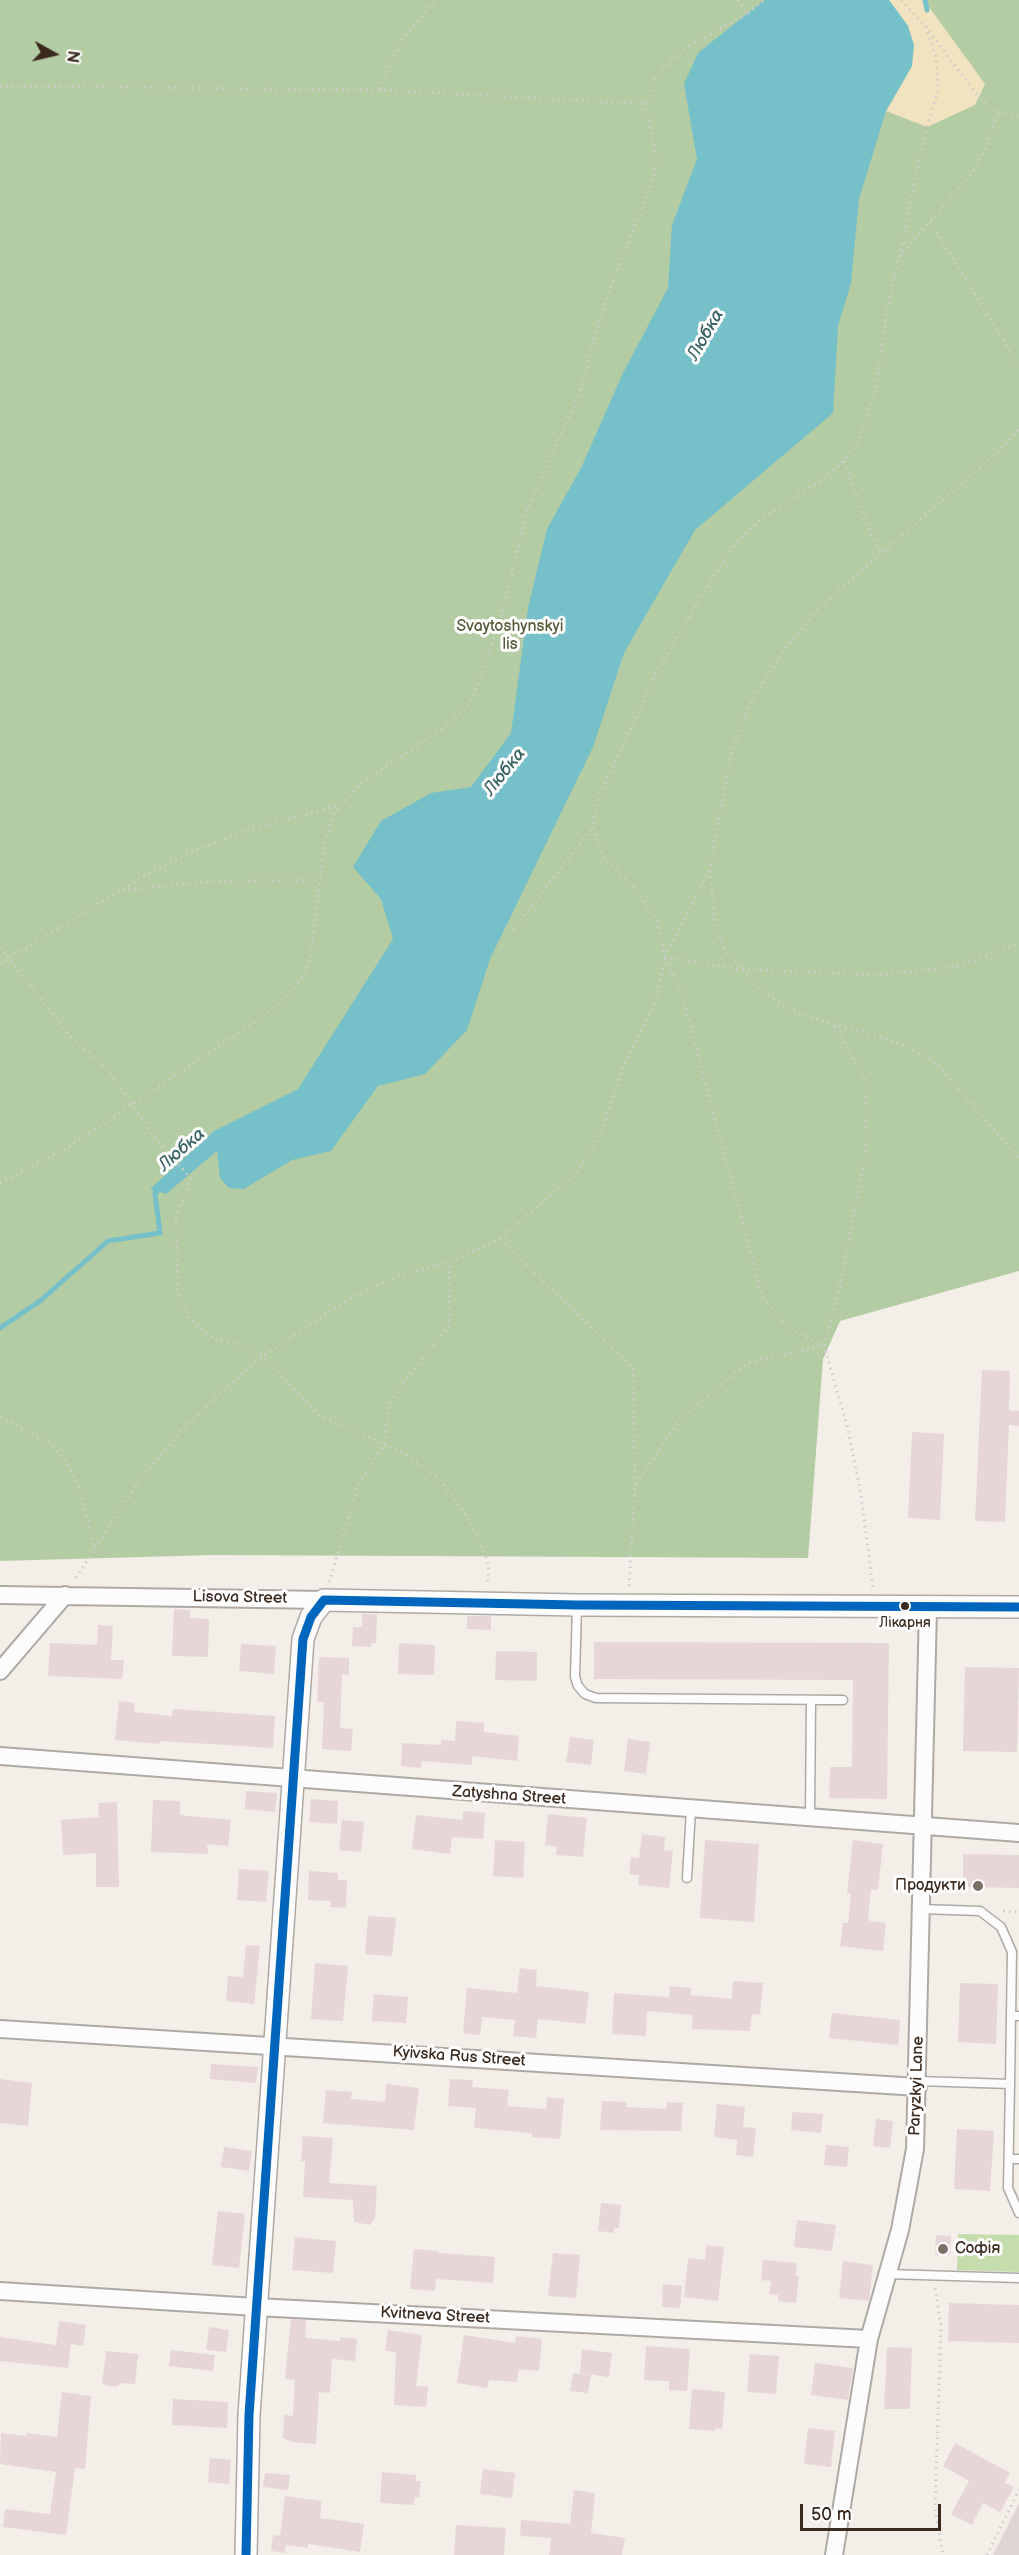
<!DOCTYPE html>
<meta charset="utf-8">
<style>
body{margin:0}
#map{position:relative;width:1019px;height:2555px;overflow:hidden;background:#f4eee8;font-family:"Balsamiq Sans",sans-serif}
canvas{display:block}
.north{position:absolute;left:24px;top:24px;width:60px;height:60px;-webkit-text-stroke:4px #fff;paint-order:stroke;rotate:98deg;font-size:16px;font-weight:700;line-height:24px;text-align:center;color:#3b2a1e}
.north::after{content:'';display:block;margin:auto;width:21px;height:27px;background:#3b2a1e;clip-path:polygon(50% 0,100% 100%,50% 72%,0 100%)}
.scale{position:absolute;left:800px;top:2504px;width:141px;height:27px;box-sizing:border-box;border:3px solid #3b2a1e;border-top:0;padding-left:8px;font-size:18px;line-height:21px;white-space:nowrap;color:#3b2a1e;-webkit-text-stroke:4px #fff;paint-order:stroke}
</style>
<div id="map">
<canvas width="1019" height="2555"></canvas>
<div class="north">N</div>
<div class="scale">50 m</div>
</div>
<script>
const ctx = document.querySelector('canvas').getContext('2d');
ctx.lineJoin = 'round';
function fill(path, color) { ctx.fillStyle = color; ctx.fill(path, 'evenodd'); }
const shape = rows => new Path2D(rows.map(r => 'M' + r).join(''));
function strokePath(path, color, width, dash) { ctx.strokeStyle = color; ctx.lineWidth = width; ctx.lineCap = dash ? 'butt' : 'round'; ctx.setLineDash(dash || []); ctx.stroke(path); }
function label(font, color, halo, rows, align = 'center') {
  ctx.font = font + ' "Balsamiq Sans",sans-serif'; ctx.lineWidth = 6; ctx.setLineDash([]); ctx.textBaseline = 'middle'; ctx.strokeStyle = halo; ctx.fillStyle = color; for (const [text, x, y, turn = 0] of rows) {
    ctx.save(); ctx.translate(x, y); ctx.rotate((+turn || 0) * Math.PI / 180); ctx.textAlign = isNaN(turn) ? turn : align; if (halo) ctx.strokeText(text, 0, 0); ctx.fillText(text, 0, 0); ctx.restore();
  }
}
fill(shape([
 [1019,2503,1019,2555,993,2555]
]), '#e1d4d4');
fill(shape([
 [958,2234,1019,2235,1019,2272,957,2270]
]), '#c5dcac');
fill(shape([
 [0,0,1019,0,1019,1271,840,1321,823,1359,808,1558,214,1555,0,1561]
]), '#b3cca3');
fill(shape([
 [889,0,924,0,985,84,975,105,927,127,886,111,912,66,908,26]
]), '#f1e3bf');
fill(shape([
 [764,0,889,0,908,26,914,45,912,66,886,111,859,199,851,283,838,326,833,413,695,530,624,653,593,747,490,959,467,1030,425,1074,378,1086,331,1151,292,1160,244,1189,229,1188,220,1178,217,1151,166,1194,150,1189,214,1131,298,1089,393,939,381,899,353,867,381,821,431,793,471,787,511,733,528,608,547,529,581,468,623,373,668,288,672,225,697,159,684,84,698,53]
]), '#75c0c9');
strokePath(shape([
 [925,0,927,10],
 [0,1328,40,1301,108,1241,160,1233,155,1193,161,1188]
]), '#75c0c9', 5);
fill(shape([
 [982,1370,1010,1371,1009,1410,1019,1411,1019,1426,1009,1425,1005,1522,975,1521],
 [912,1432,944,1434,940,1520,908,1518],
 [174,1609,190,1610,190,1618,209,1619,208,1657,172,1656],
 [362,1614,377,1614,376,1643,371,1643,371,1647,352,1646,353,1627,362,1627],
 [467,1616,491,1616,491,1630,467,1629],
 [98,1625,113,1626,111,1660,124,1660,122,1679,48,1676,50,1643,97,1645],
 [594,1642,889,1643,887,1799,829,1798,830,1767,852,1767,853,1680,594,1679],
 [399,1643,435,1645,434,1675,398,1674],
 [241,1644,276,1646,274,1674,239,1671],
 [496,1651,537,1652,537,1681,495,1680],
 [319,1657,349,1658,349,1675,342,1674,340,1728,353,1729,351,1751,322,1749,324,1702,317,1702],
 [965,1667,1019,1668,1017,1752,963,1751],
 [119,1701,135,1703,134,1712,172,1716,173,1709,275,1716,273,1748,160,1741,160,1744,115,1740],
 [456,1721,484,1723,484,1732,519,1736,517,1761,472,1756,472,1765,422,1761,421,1768,401,1766,402,1743,441,1745,441,1740,455,1741],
 [570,1737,594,1740,591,1765,566,1762],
 [628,1739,650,1742,646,1774,624,1771],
 [246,1791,277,1793,275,1812,245,1809],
 [311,1799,338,1801,337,1824,309,1822],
 [153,1800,180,1801,180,1815,231,1820,228,1846,207,1844,208,1854,151,1852],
 [117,1802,119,1887,96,1887,96,1853,63,1855,61,1820,99,1817,98,1803],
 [463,1811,485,1813,483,1839,452,1837,450,1854,412,1849,416,1815,463,1820],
 [548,1814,587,1818,583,1857,556,1855,557,1847,545,1845],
 [342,1820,364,1822,361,1852,339,1850],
 [642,1834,665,1837,664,1850,673,1851,669,1888,638,1885,639,1875,629,1874,631,1857,639,1858],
 [495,1840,525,1842,523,1878,493,1876],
 [705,1840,759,1844,754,1922,700,1918],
 [853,1840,883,1844,878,1890,871,1889,868,1918,870,1921,886,1923,883,1951,840,1946,843,1923,848,1923,851,1894,847,1893],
 [963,1854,1019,1855,1019,1888,963,1887],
 [239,1869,269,1871,266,1902,237,1900],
 [309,1871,338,1873,338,1880,347,1880,346,1908,330,1907,331,1901,308,1900],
 [368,1916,396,1918,392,1956,365,1954],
 [246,1945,260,1946,254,2004,226,2001,228,1976,243,1977],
 [315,1963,348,1966,343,2021,311,2019],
 [520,1968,537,1970,536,1986,589,1992,585,2024,538,2019,536,2038,513,2036,515,2020,482,2017,480,2035,463,2033,467,1988,517,1993],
 [733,1981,763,1983,760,2015,752,2014,750,2031,692,2029,693,2015,647,2011,646,2036,612,2034,614,1993,669,1997,670,1986,691,1988,691,1995,732,1999],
 [960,1983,998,1984,996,2044,958,2042],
 [374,1994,408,1997,406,2023,372,2021],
 [832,2013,900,2020,898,2045,829,2038],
 [211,2064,258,2067,256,2083,210,2079],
 [0,2079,32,2083,28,2126,0,2123],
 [450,2079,473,2080,472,2087,509,2090,507,2106,546,2109,547,2097,564,2099,560,2139,532,2137,532,2133,474,2128,476,2108,448,2106],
 [386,2084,419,2088,414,2130,323,2123,326,2090,352,2092,351,2099,385,2102],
 [602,2101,627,2102,626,2107,666,2109,667,2102,683,2103,681,2131,600,2130],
 [717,2104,745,2107,743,2127,756,2128,753,2157,736,2155,737,2140,714,2137],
 [792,2112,823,2114,821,2133,791,2130],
 [876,2119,893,2121,890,2148,873,2146],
 [957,2129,994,2131,990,2191,954,2189],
 [303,2136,333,2138,329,2183,377,2186,375,2218,370,2225,354,2222,353,2200,303,2197,305,2161,301,2161],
 [826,2145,849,2147,847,2167,824,2165],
 [224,2147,252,2151,249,2171,221,2167],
 [601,2203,621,2205,619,2228,614,2228,614,2233,598,2231],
 [218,2211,245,2214,239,2268,212,2265],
 [797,2220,836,2225,832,2251,794,2247],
 [936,2235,951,2236,950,2255,935,2254],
 [295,2237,336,2241,333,2273,292,2270],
 [706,2245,724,2247,718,2301,684,2297,688,2258,705,2260],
 [414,2249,439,2251,439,2253,495,2257,493,2283,436,2279,435,2291,410,2289],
 [553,2253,580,2255,576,2298,548,2296],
 [763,2260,797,2263,796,2276,799,2276,796,2303,778,2301,778,2295,769,2294,771,2281,761,2280],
 [843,2261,873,2265,869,2301,839,2298],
 [663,2284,682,2286,680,2308,662,2307],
 [949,2303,1019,2305,1019,2343,948,2341],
 [291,2319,306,2320,305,2338,340,2341,340,2337,357,2339,355,2361,332,2359,330,2393,319,2392,316,2444,293,2442,283,2438,284,2415,293,2416,295,2380,285,2379],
 [59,2321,86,2325,83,2346,71,2344,68,2368,0,2361,0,2337,56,2345],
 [209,2327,229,2330,226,2352,206,2350],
 [388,2330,422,2335,416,2386,428,2387,426,2407,394,2405,396,2352,385,2351],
 [464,2335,515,2343,516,2336,542,2339,539,2371,519,2369,517,2382,489,2380,487,2388,457,2383],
 [646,2346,690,2349,687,2391,669,2390,669,2381,644,2380],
 [887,2347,912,2348,910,2409,884,2409],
 [582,2349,612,2353,609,2377,580,2373],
 [171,2350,215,2355,213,2371,169,2366],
 [106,2351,138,2354,135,2384,123,2383,115,2387,102,2384],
 [750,2354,779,2356,776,2394,747,2392],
 [815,2363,853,2368,848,2400,811,2395],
 [573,2373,591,2375,588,2393,570,2391],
 [692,2389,725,2392,722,2429,716,2428,715,2431,689,2429],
 [62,2392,91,2396,85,2469,75,2468,66,2535,3,2527,5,2509,50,2514,56,2472,0,2464,1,2433,26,2436,27,2433,57,2437],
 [173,2399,228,2402,227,2428,172,2425],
 [808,2428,835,2431,831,2467,804,2464],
 [955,2443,1010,2473,1005,2483,1014,2487,1000,2512,983,2503,972,2525,951,2514,969,2481,943,2466],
 [210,2458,231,2460,229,2484,208,2482],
 [483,2469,515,2473,512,2498,480,2494],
 [382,2472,416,2475,416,2481,421,2481,419,2497,415,2497,414,2505,380,2503],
 [265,2473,290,2475,288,2490,263,2487],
 [574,2490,595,2493,591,2533,625,2538,622,2555,549,2555,551,2538,520,2536,521,2520,570,2524],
 [285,2496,322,2501,320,2518,364,2524,360,2552,308,2544,308,2548,286,2545,285,2553,271,2551,273,2535,280,2536],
 [456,2525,506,2528,504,2555,454,2555]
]), '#e6d6d8');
const service = shape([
 [577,1606,575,1677,578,1686,585,1694,596,1698,843,1700],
 [810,1817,811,1700],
 [687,1878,691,1809],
 [921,1909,980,1911,1001,1927,1012,1952,1011,2016,1019,2016],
 [918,2081,1010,2084,1008,2188,1019,2213],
 [1010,2084,1011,2016],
 [1009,2159,1019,2159],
 [887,2274,1019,2278]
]);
const minor = shape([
 [0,1595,324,1600],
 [0,1671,65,1595],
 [0,1756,1019,1833],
 [0,2029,918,2087],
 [0,2291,256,2307,869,2339],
 [834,2555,869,2339,900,2230,915,2149,928,1608]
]);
const tertiary = shape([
 [246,2555,249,2415,303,1639,311,1617,324,1600,577,1605,1019,1607]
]);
strokePath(service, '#aea9a4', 11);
strokePath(minor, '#aea9a4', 20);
strokePath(tertiary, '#aea9a4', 24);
strokePath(shape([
 [738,0,747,14,764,0],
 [901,0,926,27,981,100,998,112,1019,116],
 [0,86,379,90,646,104,655,79,670,61,689,46,747,14],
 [379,89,402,40,435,0],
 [930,222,1019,365],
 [900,256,920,153,938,90,936,58,926,27],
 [844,461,867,524,881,553],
 [710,871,715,925,724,949,764,993,797,1013,902,1044,922,1054,939,1066,1019,1159],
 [123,890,222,881,321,880],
 [513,930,593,827],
 [0,947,69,1035,106,1068,151,1132,191,1179,176,1216,178,1292,189,1318,215,1340,240,1344,263,1356,319,1415,405,1454,438,1477,466,1515,480,1541,489,1567,487,1585],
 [665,957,710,869,730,759,739,731,752,701,781,654,818,609,999,451,1019,430],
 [665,957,739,969,876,975,954,967,1019,944],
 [665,958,683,998,762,1296,788,1327,824,1346,847,1425,861,1494,873,1588],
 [0,964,144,876,195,850,247,830,337,806],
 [0,1183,70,1146,268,1013,290,994,305,972,311,953,324,845,333,814,360,784,445,727,461,714,473,697,501,618,527,509,579,396,594,339,612,284,654,177,656,159,646,104],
 [500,1239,633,1368,635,1484],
 [0,1417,49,1443,66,1461,78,1485,95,1549],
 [76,1578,140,1479,179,1433,221,1392,263,1356,355,1295,398,1276,449,1262,500,1239,576,1173,589,1153,603,1129,623,1067,655,1003,665,957,657,922,637,891,604,857,593,827,599,797,658,669,718,569,740,539,765,516,814,485,844,461,858,441,867,419,877,381,887,310,899,257,972,174,988,144,998,112],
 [329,1582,359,1483,384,1446,390,1400,449,1325,449,1262],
 [629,1586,635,1486,679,1420,747,1363,824,1346,841,1281,866,1150,866,1082,834,1024],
 [1003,1911,1019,1912],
 [935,2288,941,2326,935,2507,943,2555],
 [987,2555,1019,2490]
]), '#cfccc9', 3, [1.5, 4.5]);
strokePath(service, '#fdfcfc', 8);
strokePath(minor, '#fdfcfc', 16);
strokePath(tertiary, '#fdfcfc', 21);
strokePath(shape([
 [324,1600,577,1605,1019,1607],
 [246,2555,249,2415,303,1639,311,1617,324,1600]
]), '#0065bd', 9);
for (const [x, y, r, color] of [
 [905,1606,5,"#3b2a1e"],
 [978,1886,6,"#7c6f65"],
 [943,2249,6,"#7c6f65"]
]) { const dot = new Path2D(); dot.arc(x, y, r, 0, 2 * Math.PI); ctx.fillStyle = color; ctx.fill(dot); strokePath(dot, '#fff', 2); }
label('14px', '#3b2a1e', '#fff', [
 ["Лікарня",905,1623]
]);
label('16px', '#595b3a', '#fff', [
 ["Svaytoshynskyi",510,627],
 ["lis",510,645]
]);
label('16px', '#3b2a1e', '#fff', [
 ["Lisova Street",240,1598,1],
 ["Zatyshna Street",509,1796,4],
 ["Kyivska Rus Street",459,2057,4],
 ["Paryzkyi Lane",917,2086,-88],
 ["Kvitneva Street",435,2316,3]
]);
label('16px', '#3b2a1e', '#fff', [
 ["Продукти",966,1886],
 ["Софія",955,2249,"left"]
], 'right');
label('italic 18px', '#3c6465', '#fff', [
 ["Любка",706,335,-60],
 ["Любка",505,772,-51],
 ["Любка",182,1150,-41]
]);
</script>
